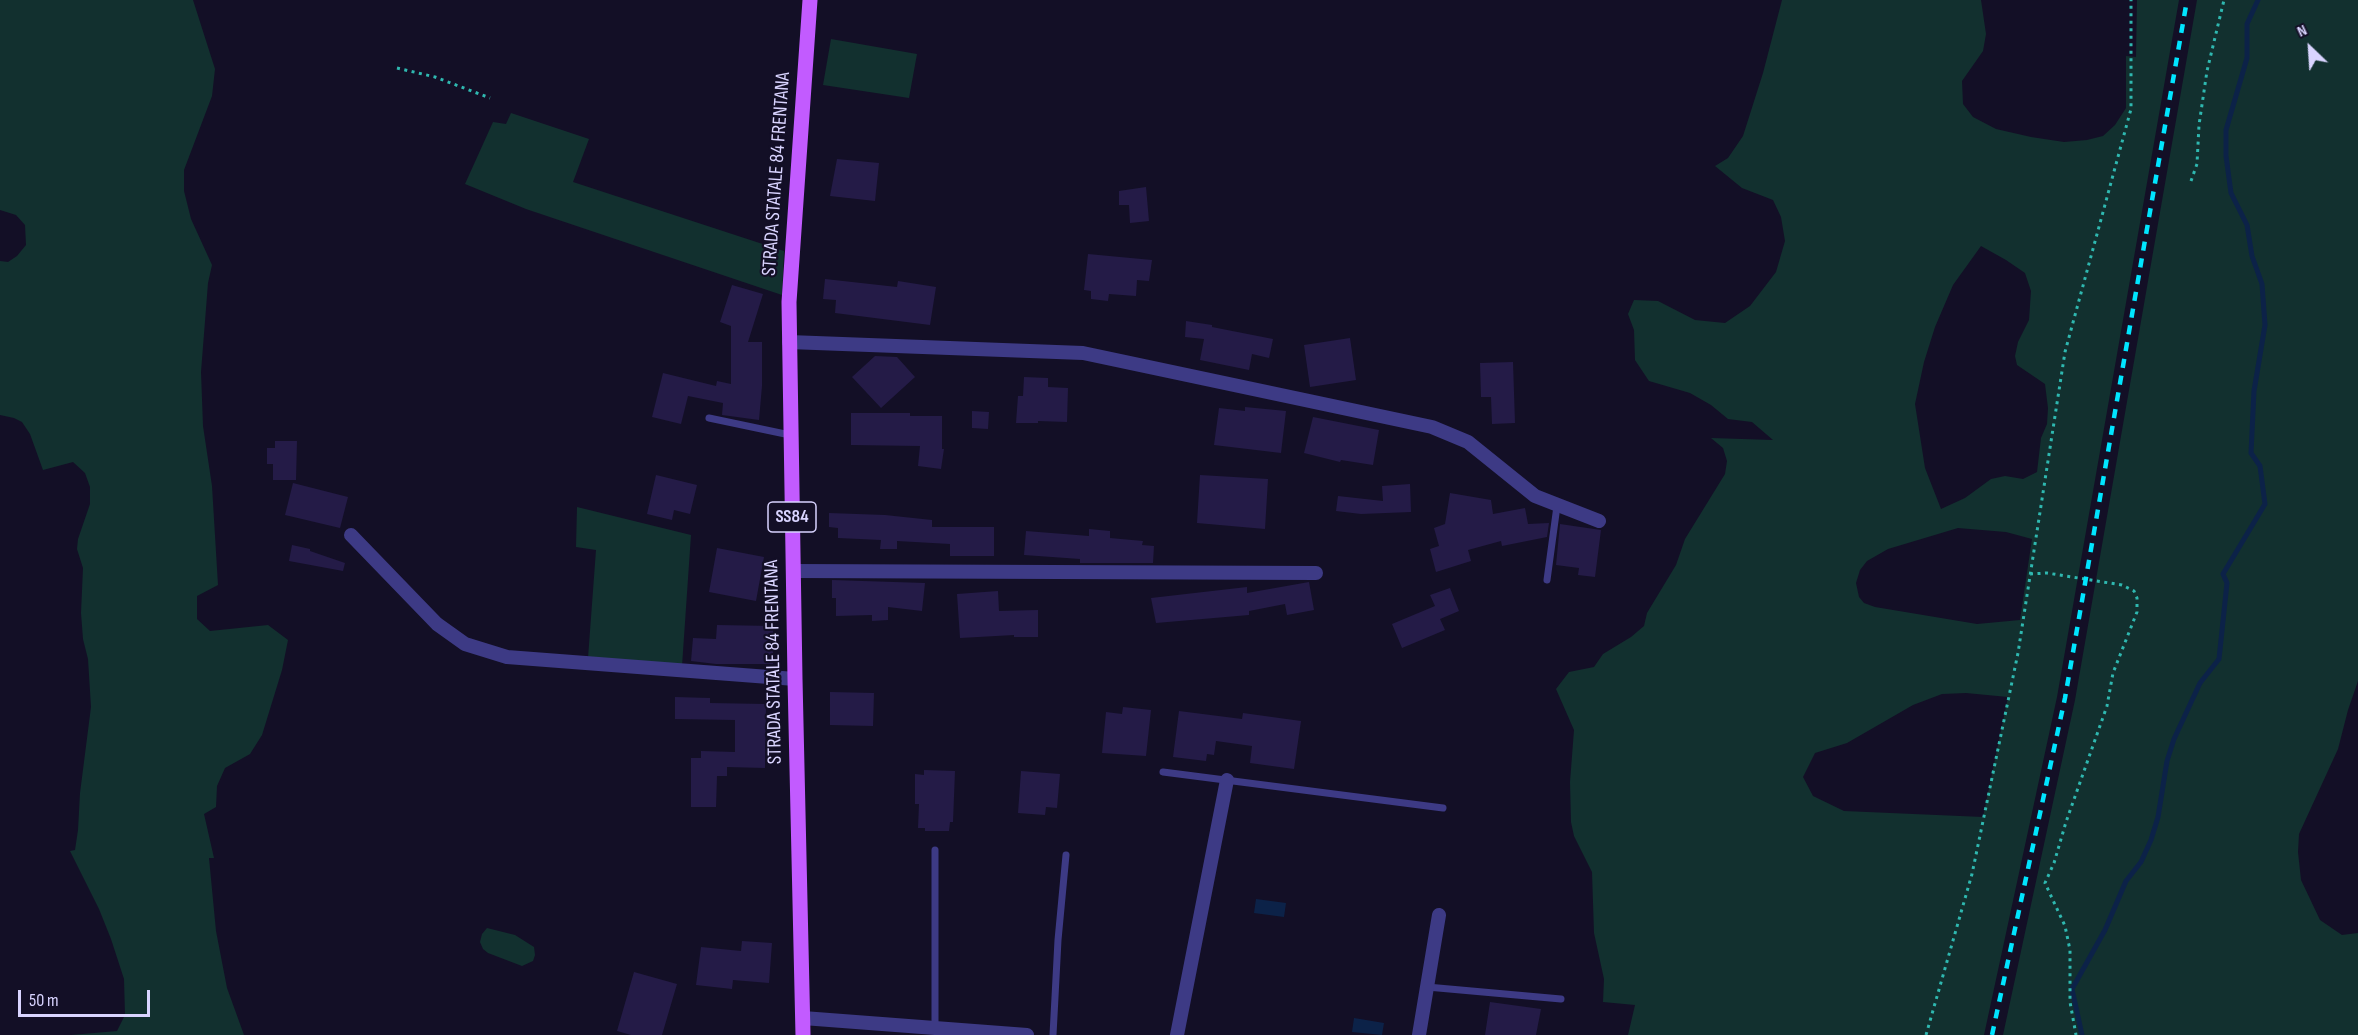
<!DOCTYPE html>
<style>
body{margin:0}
#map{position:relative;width:2358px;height:1035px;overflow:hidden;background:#130f26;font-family:"Sofia Sans Condensed",sans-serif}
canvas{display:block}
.north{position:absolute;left:2280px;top:18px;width:60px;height:60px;-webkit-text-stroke:4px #130f26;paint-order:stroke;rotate:335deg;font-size:16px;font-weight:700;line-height:24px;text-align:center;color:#d9d4ff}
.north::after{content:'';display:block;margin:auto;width:21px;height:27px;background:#d9d4ff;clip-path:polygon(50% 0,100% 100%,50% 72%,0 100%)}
.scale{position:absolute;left:18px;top:990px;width:132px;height:27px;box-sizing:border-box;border:3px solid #d9d4ff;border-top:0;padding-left:8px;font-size:18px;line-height:21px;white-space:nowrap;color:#d9d4ff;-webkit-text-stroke:4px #130f26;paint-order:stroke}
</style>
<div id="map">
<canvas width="2358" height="1035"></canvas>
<div class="north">N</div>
<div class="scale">50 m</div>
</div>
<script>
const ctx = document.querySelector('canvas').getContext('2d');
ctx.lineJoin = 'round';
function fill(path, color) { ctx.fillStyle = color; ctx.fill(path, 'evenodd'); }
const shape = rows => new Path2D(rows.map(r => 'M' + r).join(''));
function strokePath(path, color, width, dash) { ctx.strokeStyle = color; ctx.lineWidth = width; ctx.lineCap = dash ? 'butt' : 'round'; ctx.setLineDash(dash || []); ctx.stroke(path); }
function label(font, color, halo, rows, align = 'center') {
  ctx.font = font + ' "Sofia Sans Condensed",sans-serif'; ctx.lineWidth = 4.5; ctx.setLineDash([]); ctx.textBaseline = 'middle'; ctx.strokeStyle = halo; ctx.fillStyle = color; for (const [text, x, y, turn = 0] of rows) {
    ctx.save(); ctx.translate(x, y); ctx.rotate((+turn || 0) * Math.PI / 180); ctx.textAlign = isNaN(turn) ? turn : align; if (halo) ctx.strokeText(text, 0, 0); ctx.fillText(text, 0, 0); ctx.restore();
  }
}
fill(shape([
 [0,0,193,0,215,69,212,96,184,170,184,191,191,219,212,265,208,283,201,372,203,426,212,486,218,585,197,596,197,619,210,631,268,625,288,640,282,670,262,735,250,754,225,768,217,786,216,807,204,814,214,858,209,858,216,931,227,988,244,1035,71,1035,117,1031,125,1015,124,979,111,939,99,909,70,851,75,850,78,830,80,793,91,707,88,659,83,639,81,613,83,568,77,549,78,539,90,504,90,487,85,473,73,462,43,470,30,434,22,422,14,418,0,415,0,261,8,262,17,256,26,245,25,225,16,215,0,210],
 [1782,0,1981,0,1986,34,1983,51,1962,81,1963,104,1973,117,1996,129,2031,137,2064,142,2087,140,2103,136,2115,125,2126,108,2126,56,2136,57,2137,0,2179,0,2057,697,1984,1035,1628,1035,1635,1005,1603,1002,1604,979,1594,933,1592,872,1574,836,1571,822,1570,782,1574,730,1556,689,1569,672,1594,667,1603,654,1631,637,1644,626,1647,613,1676,565,1685,539,1725,474,1727,461,1723,448,1711,438,1773,440,1752,422,1728,419,1711,405,1690,393,1649,381,1635,360,1634,330,1628,314,1634,300,1658,301,1695,320,1725,323,1750,306,1776,272,1785,241,1781,217,1773,200,1742,188,1715,166,1728,158,1743,136,1763,73],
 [1981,246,2006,260,2025,273,2031,291,2029,320,2018,342,2015,356,2017,365,2045,384,2048,408,2047,424,2041,438,2037,472,2023,479,2005,476,1991,479,1965,498,1941,509,1925,468,1915,404,1924,362,1935,327,1953,285],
 [1958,528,2006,532,2032,539,2020,620,1977,624,1875,607,1864,603,1859,597,1856,583,1860,570,1867,561,1888,549],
 [1966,693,2008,697,1983,817,1844,811,1813,796,1803,777,1815,753,1847,743,1913,705,1942,694],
 [2197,0,2358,0,2358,681,2348,710,2338,749,2299,834,2298,852,2301,880,2320,920,2342,935,2358,933,2358,1035,2003,1035,2075,700],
 [831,39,917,54,909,98,823,85],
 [511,113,589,139,573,182,784,251,782,295,526,209,465,184,493,122,506,124],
 [577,507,691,535,682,666,588,658,596,550,576,547],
 [487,928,515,935,534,947,535,955,533,961,522,966,488,953,483,949,480,942,482,934]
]), '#12302f');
fill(shape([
 [1256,899,1286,903,1284,917,1254,913],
 [1354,1018,1384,1023,1382,1035,1352,1032]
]), '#0c2248');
strokePath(shape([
 [2082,1035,2072,989,2105,930,2126,881,2141,862,2151,840,2158,817,2167,761,2174,739,2200,683,2219,659,2227,583,2223,574,2265,504,2260,466,2251,453,2254,391,2265,325,2262,284,2252,256,2247,225,2231,193,2226,156,2226,130,2247,58,2247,24,2258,0]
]), '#0c2248', 5);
fill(shape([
 [837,159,879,163,875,201,830,196],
 [1146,187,1149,221,1130,223,1129,205,1119,205,1119,191],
 [1088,254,1152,260,1149,281,1137,280,1136,296,1109,294,1108,301,1091,299,1091,291,1084,290],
 [825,279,897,287,898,281,936,287,930,325,835,313,836,300,823,299],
 [732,285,763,294,748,342,762,342,762,386,759,420,722,415,723,403,688,396,681,424,652,417,663,373,716,386,717,381,731,384,731,326,720,322],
 [1186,321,1212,325,1212,327,1273,339,1269,358,1252,354,1249,370,1200,360,1204,339,1185,337],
 [1350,338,1356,380,1310,387,1304,345],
 [875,356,897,357,915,377,881,408,852,377],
 [1513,362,1515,423,1492,424,1491,397,1481,397,1480,363],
 [1024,377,1048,378,1048,387,1068,388,1067,422,1038,421,1038,423,1016,423,1018,396,1023,396],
 [1245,407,1286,411,1281,453,1214,445,1219,408,1245,411],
 [972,411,989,412,988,429,972,428],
 [851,413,910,413,910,416,942,416,942,449,944,449,941,469,918,466,920,446,851,445],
 [1313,417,1379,430,1373,465,1341,460,1340,462,1304,453],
 [275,441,297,441,296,480,273,480,273,464,267,464,267,448,275,448],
 [656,475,697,485,690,514,674,510,672,520,647,514],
 [1200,475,1268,479,1265,529,1197,523],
 [293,483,348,497,340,528,285,515],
 [1410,484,1411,512,1361,514,1336,511,1338,496,1383,501,1382,486],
 [1450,493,1491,500,1493,514,1525,508,1528,524,1549,523,1547,537,1502,546,1501,541,1468,550,1471,561,1436,572,1430,549,1439,546,1434,528,1445,524],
 [829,513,885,515,932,520,932,527,994,527,994,556,950,556,950,544,897,541,897,549,880,549,881,540,838,538,838,528,829,527],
 [1560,524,1601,530,1595,577,1578,575,1579,568,1556,565],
 [1089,529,1110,531,1110,538,1143,541,1142,545,1154,546,1153,563,1080,563,1080,559,1024,555,1026,531,1089,536],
 [292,545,310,549,310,551,345,563,343,571,289,561],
 [717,548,764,557,756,601,709,592],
 [832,580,925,583,922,611,888,607,888,620,872,621,872,615,836,616,836,598,832,598],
 [1309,582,1314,610,1287,615,1285,604,1249,611,1249,615,1156,623,1151,598,1247,587,1247,593],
 [1450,588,1459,611,1440,619,1445,630,1402,648,1392,624,1435,606,1430,595],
 [998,591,999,611,1038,610,1038,637,1014,637,1014,635,960,638,957,594],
 [717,625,773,626,773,664,716,664,691,661,693,638,716,639],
 [830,692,874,693,873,726,830,725],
 [675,697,710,698,710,703,766,704,765,768,727,767,727,776,717,776,716,807,691,807,691,758,701,758,701,751,735,752,735,720,675,719],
 [1123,707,1151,710,1146,756,1102,753,1106,712,1122,714],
 [1179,711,1242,719,1243,713,1301,721,1294,769,1250,763,1252,746,1216,741,1214,755,1207,754,1206,761,1173,757],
 [924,770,955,771,953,822,950,822,949,831,925,831,925,828,918,828,919,804,915,804,915,774,924,775],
 [1021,771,1060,774,1057,808,1046,807,1045,815,1018,813],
 [742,941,772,943,769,983,733,980,732,989,696,985,701,947,741,951],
 [634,972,677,984,662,1035,631,1035,617,1031],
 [1490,1002,1541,1009,1536,1035,1485,1035]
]), '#241b47');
strokePath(shape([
 [397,68,435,77,490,98],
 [2191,181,2197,164,2199,125,2207,71,2224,0],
 [2030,574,2047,573,2122,585,2134,591,2137,598,2137,612,2113,673,2107,706,2066,822,2054,863,2045,883,2065,926,2070,950,2070,1002,2076,1035],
 [1926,1035,1972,874,2018,653,2065,352,2131,109,2131,0]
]), '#2fb8b0', 3, [3, 4.5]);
strokePath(shape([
 [709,418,790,435],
 [1547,580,1557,506],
 [1163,772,1443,808],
 [1427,987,1561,999],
 [935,1028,935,850],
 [1053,1035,1058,940,1066,855]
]), '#3d3a85', 7);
strokePath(shape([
 [789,342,1083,353,1432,427,1468,442,1535,496,1599,521],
 [351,535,437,624,465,644,507,657,795,679],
 [793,571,1316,573],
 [803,1018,1027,1035],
 [1177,1035,1227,780],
 [1419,1035,1439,915]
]), '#3d3a85', 14);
strokePath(shape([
 [803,1035,795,679,789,302,810,0]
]), '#c25bff', 15);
strokePath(shape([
 [1992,1035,2065,698,2187,0]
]), '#00e5ff', 4.5, [9, 8]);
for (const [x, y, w] of [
 [792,517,48]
]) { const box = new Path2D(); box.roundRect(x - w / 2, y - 15, w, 30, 4.5); ctx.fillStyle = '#130f26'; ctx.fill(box); strokePath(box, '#d9d4ff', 1.5); }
label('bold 18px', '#d9d4ff', null, [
 ["SS84",792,517]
]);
label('20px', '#d9d4ff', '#130f26', [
 ["STRADA STATALE 84 FRENTANA",777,174,-86],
 ["STRADA STATALE 84 FRENTANA",774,662,-91]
]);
</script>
